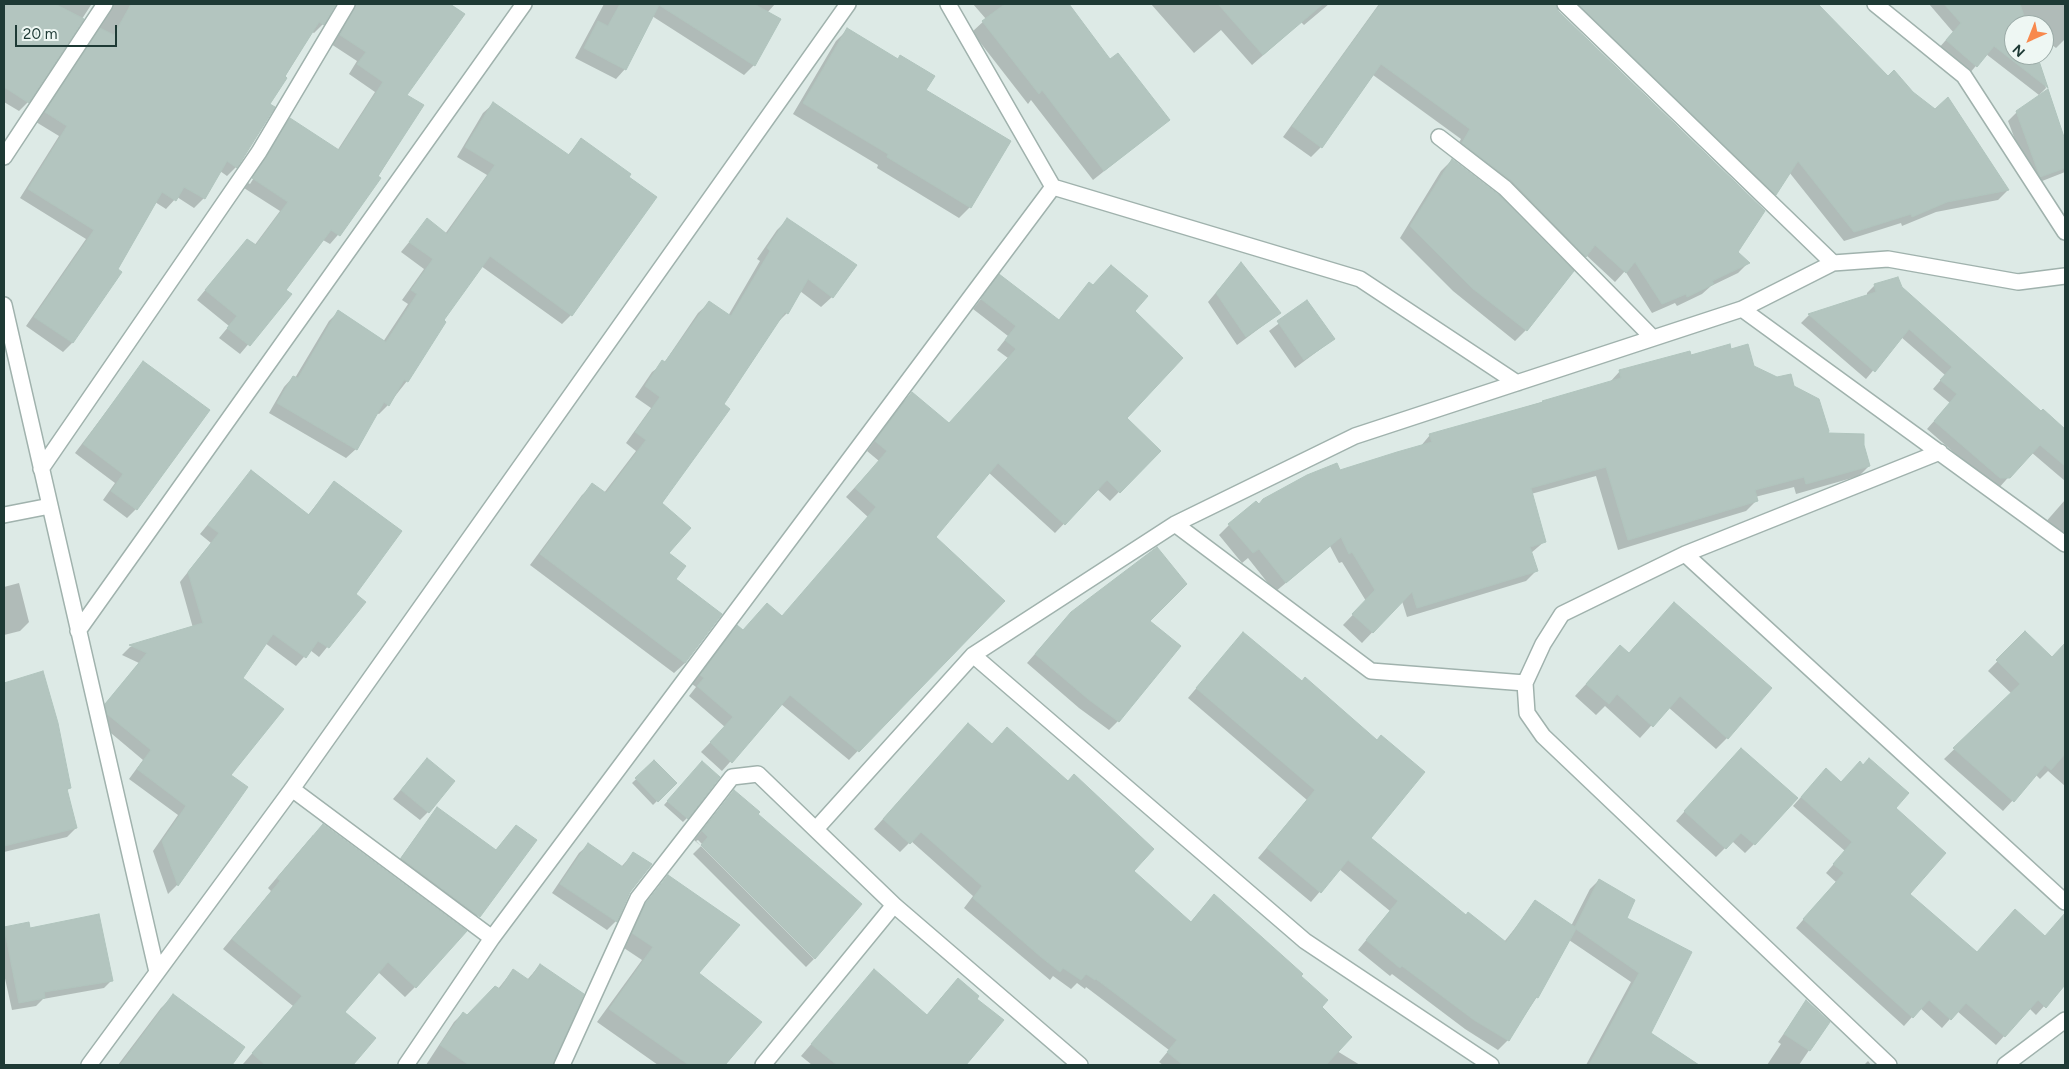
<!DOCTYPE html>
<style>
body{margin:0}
#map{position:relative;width:2069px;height:1069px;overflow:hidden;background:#ddeae6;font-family:Figtree,sans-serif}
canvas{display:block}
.frame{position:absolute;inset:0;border:5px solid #1e3a35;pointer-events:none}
.north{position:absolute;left:2004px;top:15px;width:50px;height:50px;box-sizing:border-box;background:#eef7f3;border:1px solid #9baba7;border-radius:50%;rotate:224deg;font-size:14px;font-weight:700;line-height:20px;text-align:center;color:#1e3a35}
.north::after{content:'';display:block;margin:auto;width:18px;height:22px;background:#f8894d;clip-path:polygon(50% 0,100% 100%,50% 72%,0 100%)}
.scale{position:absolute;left:15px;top:25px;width:102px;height:22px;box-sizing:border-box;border:2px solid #1e3a35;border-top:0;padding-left:6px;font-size:15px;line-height:18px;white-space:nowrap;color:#1e3a35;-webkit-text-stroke:4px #eef7f3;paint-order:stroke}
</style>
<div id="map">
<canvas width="2069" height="1069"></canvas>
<div class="frame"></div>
<div class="north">N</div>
<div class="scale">20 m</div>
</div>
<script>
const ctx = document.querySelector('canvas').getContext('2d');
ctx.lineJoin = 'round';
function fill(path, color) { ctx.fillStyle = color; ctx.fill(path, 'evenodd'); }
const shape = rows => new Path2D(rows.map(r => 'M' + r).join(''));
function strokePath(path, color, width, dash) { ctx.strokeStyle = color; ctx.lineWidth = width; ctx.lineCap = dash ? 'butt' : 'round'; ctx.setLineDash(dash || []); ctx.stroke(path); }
fill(shape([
 [4,4,95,4,91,5,28,102,19,111,4,102],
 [97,4,336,4,323,24,314,33,312,32,268,105,236,167,227,176,220,171,204,198,194,208,177,197,166,209,155,202,116,270,120,273,72,343,63,352,26,326,86,239,20,198,59,136,36,122,104,19,105,10],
 [339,4,448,4,463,14,405,95,422,106,351,220,330,244,323,240,285,291,290,295,240,354,219,338,229,326,197,300,238,250,254,246,280,211,244,188,281,128,290,119,337,151,375,92,349,74,357,61,331,44],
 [282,128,285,128,250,184,248,183],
 [604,4,775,4,767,13,754,65,744,75,652,16,625,69,616,79,575,58],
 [973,4,1068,4,1110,61,1168,120,1093,180,1031,100,1028,104,972,32,986,19],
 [1151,4,1329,4,1304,25,1301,22,1252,65,1221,30,1194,53],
 [1379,4,1799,4,1887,77,1935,111,1947,99,2008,190,1998,200,1936,212,1902,226,1901,223,1844,241,1789,172,1775,194,1765,204,1562,7,1556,5,1557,11,1736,252,1748,263,1738,273,1711,286,1702,294,1677,306,1675,303,1652,313,1625,271,1615,282,1586,255,1575,266,1502,191,1453,153,1461,139,1373,75,1321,147,1311,157,1283,137],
 [1929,4,2065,4,2065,39,2056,48,2044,39,2044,25,2014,25,2014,55,2036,55,2046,88,2039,95,1986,54,1969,74,1938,49,1953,32],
 [847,30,925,90,970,207,959,218,877,168,878,165,793,114,836,41],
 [2048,91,2065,144,2065,172,2032,185,2008,121,2017,112],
 [493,104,567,156,582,139,627,177,571,315,562,324,481,266,442,320,407,381,388,405,379,414,376,413,356,449,346,458,269,413,284,387,293,377,295,378,329,321,338,312,383,342,408,304,402,300,424,269,401,252,427,220,445,234,487,175,457,157,483,113],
 [1452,160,1526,330,1515,341,1453,291,1400,238,1441,171],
 [787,220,832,297,821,307,800,291,787,313,777,323,722,405,660,503,667,553,674,580,685,663,674,673,530,565,582,495,593,485,604,493,636,451,626,443,651,408,635,397,652,372,664,363,698,313,709,303,728,316,760,261,757,259,777,230],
 [1241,263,1280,313,1237,345,1208,302],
 [999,276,1058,321,1089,283,1133,311,1125,419,1159,451,1110,501,1097,489,1055,533,988,472,935,537,1003,601,849,760,781,704,722,771,701,752,725,727,689,696,696,687,692,684,728,636,737,627,743,631,767,604,782,617,868,517,846,497,879,461,867,451,903,402,912,393,949,424,1008,358,997,350,1008,336,973,309],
 [1875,285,1900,288,2041,413,2043,411,2065,431,2065,481,2031,452,1997,490,1927,429,1950,403,1933,389,1945,375,1901,337,1866,379,1801,323,1809,315,1867,296,1867,293],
 [1307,302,1334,339,1295,368,1269,331],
 [1731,350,1753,367,1792,387,1825,434,1863,445,1869,466,1859,476,1796,494,1794,487,1755,497,1756,501,1746,511,1618,550,1596,476,1531,494,1545,541,1531,553,1536,571,1526,581,1407,617,1402,601,1362,643,1343,625,1366,601,1342,562,1339,563,1330,546,1275,592,1248,558,1242,563,1219,535,1229,525,1258,506,1339,471,1420,447,1430,435,1610,382,1620,371],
 [143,363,136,509,127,518,103,500,115,483,75,453],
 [252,471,308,515,335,482,354,594,364,602,319,657,310,650,296,666,265,643,241,678,230,775,246,787,177,885,168,894,153,851,178,815,129,779,143,760,99,723,97,714,139,663,122,655,130,647,193,628,180,582,211,543,200,534],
 [2065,500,2065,543,2044,524],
 [19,583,29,622,20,631,4,635,4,587],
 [1674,603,1727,738,1716,749,1668,707,1640,738,1605,706,1596,715,1575,696,1609,659,1628,654],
 [1149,621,1118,721,1109,730,1079,708,1027,663,1063,622],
 [1243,633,1369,838,1466,916,1504,942,1536,902,1571,926,1590,889,1599,880,1625,919,1690,952,1649,1034,1697,1065,1586,1065,1631,982,1569,940,1537,997,1508,1040,1498,1050,1465,1029,1392,974,1390,976,1358,950,1390,911,1339,869,1311,902,1258,858,1307,800,1188,698],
 [2025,633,2052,659,2065,645,2065,786,2048,771,2040,779,2036,775,2003,811,1944,759,2012,694,1988,671],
 [42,673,70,788,66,791,76,828,67,837,4,852,4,684],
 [959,734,1132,871,1190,923,1205,905,1300,976,1320,1007,1337,1051,1360,1065,1163,1065,1159,1062,1169,1050,1086,987,1085,989,1077,983,1071,989,1053,976,1050,980,964,908,973,896,911,841,900,852,874,829],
 [1732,758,1754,844,1745,853,1732,841,1716,857,1676,821],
 [427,759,428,812,420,820,393,799],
 [654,762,675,783,653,805,632,783],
 [698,767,687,818,683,822,664,805],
 [1817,779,1841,783,1894,808,1908,894,1977,954,2045,937,2060,921,2065,926,2065,983,2036,1015,2029,1008,1996,1045,1957,1011,1942,1028,1920,1008,1904,1026,1796,928,1836,882,1826,873,1845,851,1793,806],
 [734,791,756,814,815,957,698,840,696,841,814,959,806,967,693,854,701,846,694,840],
 [437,808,495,851,516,826,535,840,471,924,394,867],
 [313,835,415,987,405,997,378,972,343,1012,374,1038,352,1065,244,1065,243,1064,293,1006,223,949,271,891,268,888],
 [588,845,621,867,634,853,629,892,616,921,607,930,552,893,579,853],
 [668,877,697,973,760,1022,725,1065,658,1065,597,1022,642,960,621,946,634,917],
 [28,923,29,929,112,980,104,988,43,999,36,1006,12,1010,4,974,4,928],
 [540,965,552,1065,426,1065,454,1022,463,1013,467,1016,498,989,513,970,527,980],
 [874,971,926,1016,947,991,975,999,1002,1020,964,1065,812,1065,801,1056],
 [173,996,243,1048,230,1065,118,1065,161,1008],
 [1806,1002,1828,1022,1799,1065,1767,1065,1781,1044,1778,1042],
 [1868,1061,1871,1065,1864,1065]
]), '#0003');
const building = shape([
 [4,4,55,4,84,19,29,103,4,87,4,4],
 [131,4,336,4,324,25,319,22,285,76,287,78,270,104,275,107,237,168,227,161,205,199,184,187,176,201,162,192,118,269,122,272,73,343,34,317,94,230,28,189,67,126,45,112,100,28,114,35,131,4],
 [356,4,450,4,465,14,407,95,424,105,378,176,381,178,340,236,331,230,286,290,292,294,250,346,227,328,237,316,205,290,247,239,256,245,288,202,252,178,290,118,339,150,383,82,357,64,366,52,340,35,356,4],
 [620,4,754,4,781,19,755,66,659,5,626,70,584,48,598,21,608,26,620,4],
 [1005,4,1069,4,1110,59,1118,53,1170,120,1104,171,1042,90,1039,94,982,21,1005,4],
 [1218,4,1323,4,1263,55,1218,4],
 [1380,4,1556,4,1558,11,1765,211,1738,252,1750,263,1712,281,1714,284,1687,297,1686,294,1662,304,1635,262,1626,273,1595,245,1586,257,1512,181,1462,143,1470,129,1381,64,1322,148,1292,126,1380,4],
 [1578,4,1818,4,1888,76,1894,70,1913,92,1935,109,1948,97,2009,190,1947,202,1912,217,1911,214,1854,232,1798,161,1776,195,1578,4],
 [1944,4,2020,4,2027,25,2014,25,2014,55,2037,55,2048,88,1994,46,1977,67,1946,40,1961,23,1944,4],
 [847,28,898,59,900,55,935,76,926,90,1011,141,971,208,887,157,888,154,803,103,847,28],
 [2048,89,2065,140,2065,168,2040,177,2016,111,2048,89],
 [493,102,569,155,581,138,631,174,629,177,657,197,572,316,490,256,444,320,446,322,408,382,404,380,389,406,384,402,357,450,277,403,293,376,298,378,338,310,386,342,417,294,411,290,433,259,409,242,427,218,447,234,495,165,465,147,493,102],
 [1452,159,1499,195,1574,271,1527,331,1472,288,1410,226,1452,159],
 [787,218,857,265,833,298,808,279,788,314,785,312,724,404,730,409,662,503,691,528,669,553,686,566,676,579,722,614,685,663,540,554,592,483,606,493,646,440,635,432,660,397,645,386,662,360,665,362,709,301,731,316,770,251,767,248,787,218],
 [1241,262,1281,313,1246,337,1216,293,1241,262],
 [1111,265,1148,296,1135,311,1183,358,1127,418,1161,451,1120,493,1107,480,1065,525,998,463,936,537,1005,601,859,752,790,695,732,763,710,742,733,717,697,686,704,678,700,675,737,625,743,630,767,603,782,616,876,507,855,488,887,451,875,441,912,392,949,423,1016,349,1005,340,1016,326,981,299,999,274,1059,320,1089,282,1093,285,1111,265],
 [1898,277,1902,287,2041,411,2043,409,2065,429,2065,466,2040,445,2010,478,2000,478,1934,421,1957,394,1940,380,1952,367,1909,329,1875,372,1808,314,1876,292,1874,284,1898,277],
 [1307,300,1335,339,1304,360,1277,321,1307,300],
 [1730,344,1731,349,1748,344,1754,366,1777,377,1791,374,1794,386,1819,399,1829,431,1828,433,1864,434,1864,445,1870,466,1806,484,1804,477,1755,490,1758,501,1628,540,1606,467,1531,488,1546,542,1530,547,1538,571,1417,608,1412,592,1373,633,1352,614,1375,590,1352,552,1349,554,1341,537,1286,583,1259,549,1253,553,1228,524,1256,501,1259,504,1263,499,1307,475,1337,463,1340,470,1397,452,1432,442,1429,434,1543,402,1542,401,1621,378,1619,370,1690,351,1691,355,1730,344],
 [143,361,210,410,137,510,111,491,123,474,83,444,143,361],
 [251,470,309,515,334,481,402,531,356,594,366,602,329,648,318,641,306,658,273,634,243,678,284,709,231,775,248,787,178,886,162,841,186,806,137,769,151,750,107,714,105,704,147,653,129,645,203,623,188,572,219,533,208,525,251,470],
 [1157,547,1187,584,1150,621,1181,646,1119,722,1088,699,1035,654,1071,612,1157,547],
 [1674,602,1772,688,1728,739,1680,696,1653,727,1617,694,1609,704,1586,684,1620,645,1629,653,1674,602],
 [2025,631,2052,657,2065,643,2065,754,2051,770,2045,765,2014,802,1953,748,2020,684,1996,660,2025,631],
 [1243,632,1302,681,1305,677,1377,740,1381,735,1425,772,1371,838,1466,915,1468,912,1506,942,1535,900,1575,927,1599,879,1635,900,1627,918,1692,952,1651,1033,1699,1065,1589,1065,1639,973,1576,929,1538,998,1536,997,1509,1041,1474,1020,1402,966,1400,968,1366,940,1398,901,1348,860,1321,893,1267,848,1315,790,1196,688,1243,632],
 [43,671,58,723,71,788,67,789,77,828,4,846,4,683,43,671],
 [968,723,992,744,1007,727,1068,781,1074,774,1154,849,1134,871,1191,922,1214,894,1303,974,1301,976,1328,1000,1322,1007,1352,1037,1326,1065,1183,1065,1167,1052,1177,1040,1096,979,1095,980,1086,974,1081,980,1063,968,1060,972,1041,957,973,898,982,886,921,832,910,844,883,819,968,723],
 [1741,748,1798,798,1755,845,1741,833,1726,849,1684,811,1741,748],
 [427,758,455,781,429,813,401,790,427,758],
 [1869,758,1909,793,1896,808,1946,853,1910,894,1977,952,2015,909,2045,936,2065,913,2065,985,2046,1008,2038,1000,2005,1037,1966,1003,1951,1020,1929,1000,1913,1018,1803,919,1844,873,1833,864,1852,842,1801,797,1826,768,1841,782,1860,761,1863,765,1869,758],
 [654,760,677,783,658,802,635,778,654,760],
 [702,761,720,777,688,819,667,801,702,761],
 [734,790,760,812,758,814,862,904,815,959,701,845,708,837,702,831,734,790],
 [437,807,496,850,516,825,537,840,480,917,401,858,437,807],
 [323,824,467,931,416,988,388,962,345,1012,376,1038,353,1065,265,1065,252,1053,302,996,232,939,280,881,277,878,323,824],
 [588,843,623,867,633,852,652,864,630,892,617,922,560,884,588,843],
 [668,875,740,925,699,973,762,1022,725,1065,689,1065,609,1009,653,947,632,933,646,903,668,875],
 [99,914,113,981,44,992,45,998,19,1003,4,927,29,922,30,928,99,914],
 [540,964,584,994,553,1065,469,1065,440,1045,463,1012,467,1015,495,986,500,989,513,969,529,980,540,964],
 [874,969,927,1015,958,978,979,996,977,999,1004,1020,966,1065,837,1065,811,1044,874,969],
 [173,994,245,1047,232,1065,120,1065,173,994],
 [1806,1000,1830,1022,1810,1051,1784,1034,1806,1000]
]);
fill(building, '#b3c5bf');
strokePath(building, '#b0c4bd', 1);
const street = shape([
 [948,4,1053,187,1360,279,1517,383],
 [1565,4,1833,263],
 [1875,4,1964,76,2065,232],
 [1439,137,1505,188,1653,338],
 [4,157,105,4],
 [4,305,157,972],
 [1742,309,2065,544],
 [41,469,259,152,347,4],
 [4,515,50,506],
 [1175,524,1371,671,1525,683],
 [1685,554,2065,902],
 [78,631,524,4],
 [973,655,1305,941,1491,1065],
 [292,789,492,938],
 [816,829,973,655,1175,524,1355,436,1742,309,1833,263,1888,259,2018,282,2065,276],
 [89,1065,292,789,848,4],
 [406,1065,492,938,1053,187],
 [562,1065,638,898,732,777,758,774,894,905],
 [763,1065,894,905,1080,1065],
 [1889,1065,1543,736,1527,713,1525,683,1543,644,1562,614,1685,554,1940,452],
 [2005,1065,2065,1020]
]);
strokePath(street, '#a0b2ad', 18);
strokePath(street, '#fff', 15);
</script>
